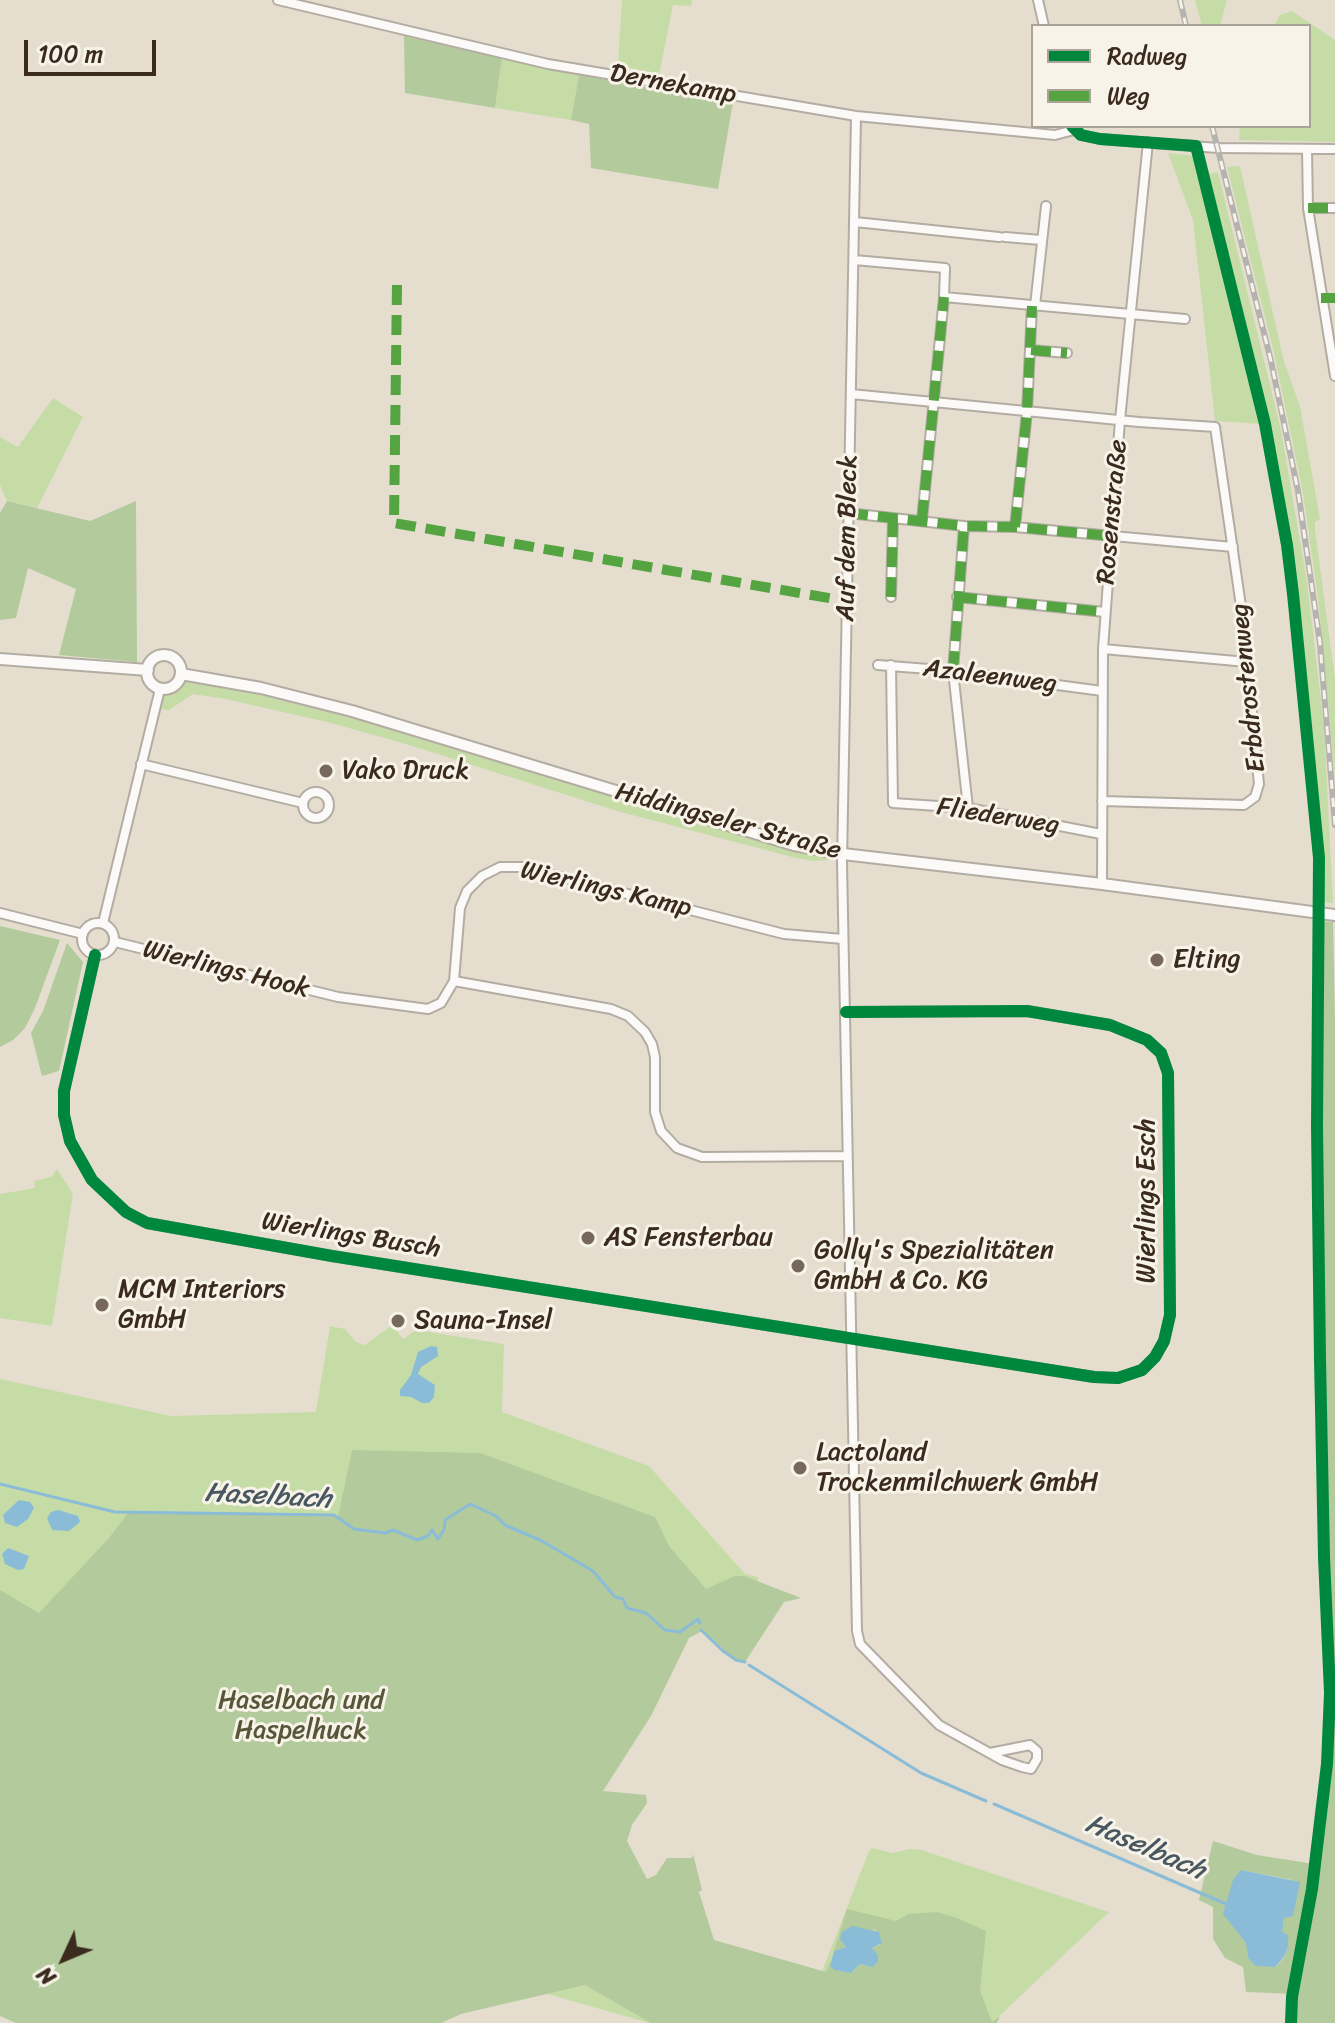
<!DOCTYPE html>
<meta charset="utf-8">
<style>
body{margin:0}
#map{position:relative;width:1335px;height:2023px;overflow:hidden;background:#e5decf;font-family:Sriracha,sans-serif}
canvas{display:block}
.legend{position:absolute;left:1031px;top:24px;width:280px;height:104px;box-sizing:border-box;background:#f7f3e8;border:2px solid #aca397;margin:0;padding:10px 14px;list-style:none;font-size:24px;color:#3b2a1e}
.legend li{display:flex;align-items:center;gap:16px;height:40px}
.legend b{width:40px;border:2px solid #aca397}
.north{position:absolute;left:24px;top:1919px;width:80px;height:80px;-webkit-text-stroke:6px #f7f3e8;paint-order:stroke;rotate:226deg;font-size:22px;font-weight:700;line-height:32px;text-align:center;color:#3b2a1e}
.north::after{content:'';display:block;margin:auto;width:28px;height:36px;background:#3b2a1e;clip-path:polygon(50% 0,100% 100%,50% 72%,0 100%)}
.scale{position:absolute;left:24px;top:40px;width:132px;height:36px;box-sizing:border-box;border:4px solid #3b2a1e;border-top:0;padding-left:10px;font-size:24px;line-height:28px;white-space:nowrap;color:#3b2a1e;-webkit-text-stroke:6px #f7f3e8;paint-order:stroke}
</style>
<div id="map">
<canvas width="1335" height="2023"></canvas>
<ul class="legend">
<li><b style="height:10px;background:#00873e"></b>Radweg</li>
<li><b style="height:10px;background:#54a441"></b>Weg</li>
</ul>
<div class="north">N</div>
<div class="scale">100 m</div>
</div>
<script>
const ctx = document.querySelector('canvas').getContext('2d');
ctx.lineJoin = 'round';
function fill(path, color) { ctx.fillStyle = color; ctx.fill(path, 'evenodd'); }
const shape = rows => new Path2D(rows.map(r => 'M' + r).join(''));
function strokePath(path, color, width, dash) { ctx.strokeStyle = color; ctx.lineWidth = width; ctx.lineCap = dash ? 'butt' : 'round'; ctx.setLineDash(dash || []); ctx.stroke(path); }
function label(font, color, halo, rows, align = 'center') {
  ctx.font = font + ' Sriracha,sans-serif'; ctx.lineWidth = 6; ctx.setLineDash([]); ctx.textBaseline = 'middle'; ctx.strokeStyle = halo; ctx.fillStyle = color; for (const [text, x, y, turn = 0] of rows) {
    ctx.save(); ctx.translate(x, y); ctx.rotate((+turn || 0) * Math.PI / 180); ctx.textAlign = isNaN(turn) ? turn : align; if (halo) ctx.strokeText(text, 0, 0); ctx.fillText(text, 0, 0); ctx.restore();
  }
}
fill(shape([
 [622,0,692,0,691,6,673,5,659,75,618,65],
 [1195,0,1227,0,1220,26,1202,26],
 [1292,11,1335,40,1335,142,1239,140,1240,126,1309,126,1309,26,1274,26,1280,15],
 [502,58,579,75,571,120,495,108],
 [1168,153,1195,156,1238,317,1262,424,1215,421,1193,220],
 [1240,166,1284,362,1300,406,1320,519,1315,522,1315,530,1335,679,1335,776,1318,598,1303,493,1274,353,1227,167],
 [1218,172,1281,430,1307,582,1324,726,1333,903,1324,902,1316,786,1290,545,1268,424,1207,174],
 [53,398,83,417,37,508,7,501,0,485,0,437,18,447],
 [181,674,352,711,843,854,829,860,813,861,792,857,617,811,406,744,327,722,225,699,193,694,169,710,154,708,160,689,174,686],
 [57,1169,73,1194,52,1326,0,1318,0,1194,35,1188,34,1181,51,1177],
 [392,1325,403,1339,416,1330,504,1344,502,1412,649,1466,745,1574,758,1577,757,1590,679,1629,594,1791,663,1926,821,1974,869,1851,872,1848,892,1853,910,1849,921,1850,1109,1912,992,2023,649,2023,530,1989,403,2023,0,1999,0,1379,171,1416,316,1412,330,1326,345,1329,356,1342,365,1345]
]), '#c6dca7');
fill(shape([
 [404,36,502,58,495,108,405,93],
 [579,75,733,102,718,189,591,168,589,124,571,120],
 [7,501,90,521,136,501,137,662,59,655,76,589,28,568,16,618,0,620,0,513],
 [1319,921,1333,922,1335,1022,1335,2023,1294,2023,1295,1994,1246,1992,1243,1967,1225,1958,1213,1939,1213,1907,1199,1900,1213,1841,1257,1855,1314,1864,1327,1764,1330,1693,1322,1473,1317,1126],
 [1241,1870,1292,1880,1281,1933,1288,1936,1288,1948,1284,1958,1275,1967,1248,1958],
 [0,926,60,940,35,1008,25,1028,13,1040,0,1047],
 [67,943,83,962,59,1071,42,1076,31,1033,43,1011],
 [352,1450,480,1453,655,1517,669,1546,706,1589,735,1576,744,1576,801,1598,784,1602,745,1662,736,1660,702,1631,689,1638,651,1716,603,1791,646,1795,647,1803,632,1825,627,1841,647,1879,656,1875,667,1858,692,1858,693,1854,702,1890,699,1892,714,1940,826,1972,830,1962,830,1966,853,1972,860,1964,872,1967,872,1948,880,1945,881,1938,875,1929,846,1943,846,1947,834,1951,847,1909,896,1921,908,1914,937,1912,957,1918,986,1931,980,1991,992,2022,1000,2016,997,2023,651,2023,585,1985,461,2014,441,2023,16,2023,0,2016,0,1590,39,1613,109,1538,129,1512,326,1514,338,1517]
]), '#b3ca9c');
fill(shape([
 [431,1346,437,1347,438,1356,421,1367,418,1374,435,1385,434,1397,429,1403,422,1403,411,1397,400,1396,400,1390,411,1375,418,1352],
 [19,1500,30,1502,34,1508,28,1519,17,1527,5,1523,3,1515],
 [58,1510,78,1516,80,1522,69,1531,52,1530,47,1518,51,1512],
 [8,1548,29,1556,24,1569,18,1570,5,1564,2,1554],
 [1241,1870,1300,1882,1293,1916,1284,1918,1282,1932,1288,1935,1288,1948,1284,1957,1275,1967,1256,1966,1248,1958,1246,1943,1223,1914,1233,1880],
 [852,1926,879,1932,882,1943,872,1948,878,1955,878,1962,872,1967,860,1964,851,1973,835,1970,830,1966,834,1951,846,1947,840,1939,842,1932]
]), '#8abcd7');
strokePath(shape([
 [0,1484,115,1512,334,1515,354,1529,385,1533,393,1530,417,1540,428,1536,432,1530,438,1539,444,1530,445,1520,470,1504,496,1516,505,1525,542,1541,593,1571,615,1597,623,1599,627,1608,646,1613,665,1630,680,1632,698,1619,700,1623],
 [701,1630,723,1651,736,1660,745,1662],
 [749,1665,921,1773,986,1801],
 [994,1804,1226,1904]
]), '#8abcd7', 3);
const minor = shape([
 [278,0,548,64,856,116,1055,135,1074,130],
 [1038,0,1044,26],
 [856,116,842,862,857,1631,860,1644,939,1725,1002,1760,1022,1767,1031,1769,1037,1759,1037,1751,1030,1745,990,1753],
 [1072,127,1081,135,1100,139,1218,148,1335,149],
 [1307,149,1308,208,1335,376],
 [1308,208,1335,208],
 [855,222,999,237],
 [1005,237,1041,240],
 [854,260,945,268,944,297,1185,319],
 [1035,306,1046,206],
 [1031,350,1067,353],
 [851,394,1139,422,1215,427,1242,613,1259,784,1255,797,1244,805,1102,801],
 [848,513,964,526,1015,527,1233,547],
 [922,520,944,297],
 [964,526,953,671,968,808],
 [1015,527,1027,412,1032,306],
 [891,597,893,518],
 [957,597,1105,612],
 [1103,649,1247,662],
 [878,665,953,671,1102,691],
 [891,665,893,803,968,808,1101,834],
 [141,764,303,803],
 '303 805a13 13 0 1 1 26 0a13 13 0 1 1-26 0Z',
 [1102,884,1103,649,1120,420,1148,142],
 [0,913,83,934],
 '82 939a16 16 0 1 1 32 0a16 16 0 1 1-32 0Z',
 [103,923,160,689],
 [115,942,338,997,428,1009,441,1003,454,981,460,908,467,891,482,876,500,867,522,867,784,934,843,939],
 [95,955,64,1091,64,1115,70,1141,92,1180,126,1212,147,1223,332,1256,1094,1377,1118,1378,1142,1370,1155,1357,1164,1341,1170,1315,1168,1073,1161,1053,1147,1040,1110,1025,1027,1011,846,1012],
 [454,981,611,1009,628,1016,645,1032,652,1044,655,1057,655,1112,661,1131,677,1148,702,1157,847,1156]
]);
const tertiary = shape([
 '147 672a17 17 0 1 1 34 0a17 17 0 1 1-34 0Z',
 [0,659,148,670],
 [181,674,261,688,352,711,794,845,843,854,1102,884,1335,915]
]);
strokePath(minor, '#b3aca2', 12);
strokePath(tertiary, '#b3aca2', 14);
strokePath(minor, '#fbfaf8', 8);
strokePath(tertiary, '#fbfaf8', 10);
const rail = shape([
 [1180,0,1186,26],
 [1212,126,1271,361,1298,491,1320,643,1335,825]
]);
strokePath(rail, '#b5b3af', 6);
strokePath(rail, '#f7f3e8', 3, [9]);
strokePath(shape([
 [1308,208,1335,208],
 [397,285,394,523,846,601],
 [1321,298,1335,298],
 [1031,350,1067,353],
 [848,513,964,526,1015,527,1111,536],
 [922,520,944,297],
 [1015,527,1027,412,1032,306],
 [891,597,893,518],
 [957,597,1105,612],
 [953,671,964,526]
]), '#54a441', 10, [20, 10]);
strokePath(shape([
 [1072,126,1081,135,1100,139,1196,146,1265,424,1287,545,1293,594,1319,858,1317,1126,1320,1359,1324,1557,1330,1693,1327,1764,1312,1889,1292,1997,1291,2023],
 [95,955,64,1091,64,1115,70,1141,92,1180,126,1212,147,1223,332,1256,1094,1377,1118,1378,1142,1370,1155,1357,1164,1341,1170,1315,1168,1073,1161,1053,1147,1040,1110,1025,1027,1011,846,1012]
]), '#00873e', 12);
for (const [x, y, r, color] of [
 [326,771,8,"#76695c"],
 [1157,960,8,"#76695c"],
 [588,1238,8,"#76695c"],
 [798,1266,8,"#76695c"],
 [102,1305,8,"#76695c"],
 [398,1321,8,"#76695c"],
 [800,1468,8,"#76695c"]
]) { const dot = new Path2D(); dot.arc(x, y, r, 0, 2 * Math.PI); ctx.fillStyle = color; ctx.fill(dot); strokePath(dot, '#f7f3e8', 3); }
label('26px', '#3b2a1e', '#f7f3e8', [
 ["Dernekamp",673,85,10],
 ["Rosenstraße",1113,512,-85],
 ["Auf dem Bleck",848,538,-89],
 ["Azaleenweg",990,677,7],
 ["Erbdrostenweg",1249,688,-96],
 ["Fliederweg",998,817,9],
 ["Hiddingseler Straße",728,822,15],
 ["Wierlings Kamp",606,890,13],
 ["Wierlings Hook",226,970,14],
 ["Wierlings Esch",1147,1201,-90],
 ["Wierlings Busch",351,1236,9]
]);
label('26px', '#3b2a1e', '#f7f3e8', [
 ["Vako Druck",342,771],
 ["Elting",1173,960],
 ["AS Fensterbau",604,1238],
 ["Golly's Spezialitäten",814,1251],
 ["GmbH & Co. KG",814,1281],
 ["MCM Interiors",118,1290],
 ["GmbH",118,1320],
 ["Sauna-Insel",414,1321],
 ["Lactoland",816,1453],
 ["Trockenmilchwerk GmbH",816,1483]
], 'left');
label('26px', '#585638', '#f7f3e8', [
 ["Haselbach und",301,1701],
 ["Haspelhuck",301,1731]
]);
label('italic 28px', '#495860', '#f7f3e8', [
 ["Haselbach",268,1497,3],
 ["Haselbach",1145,1848,23]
]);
</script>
